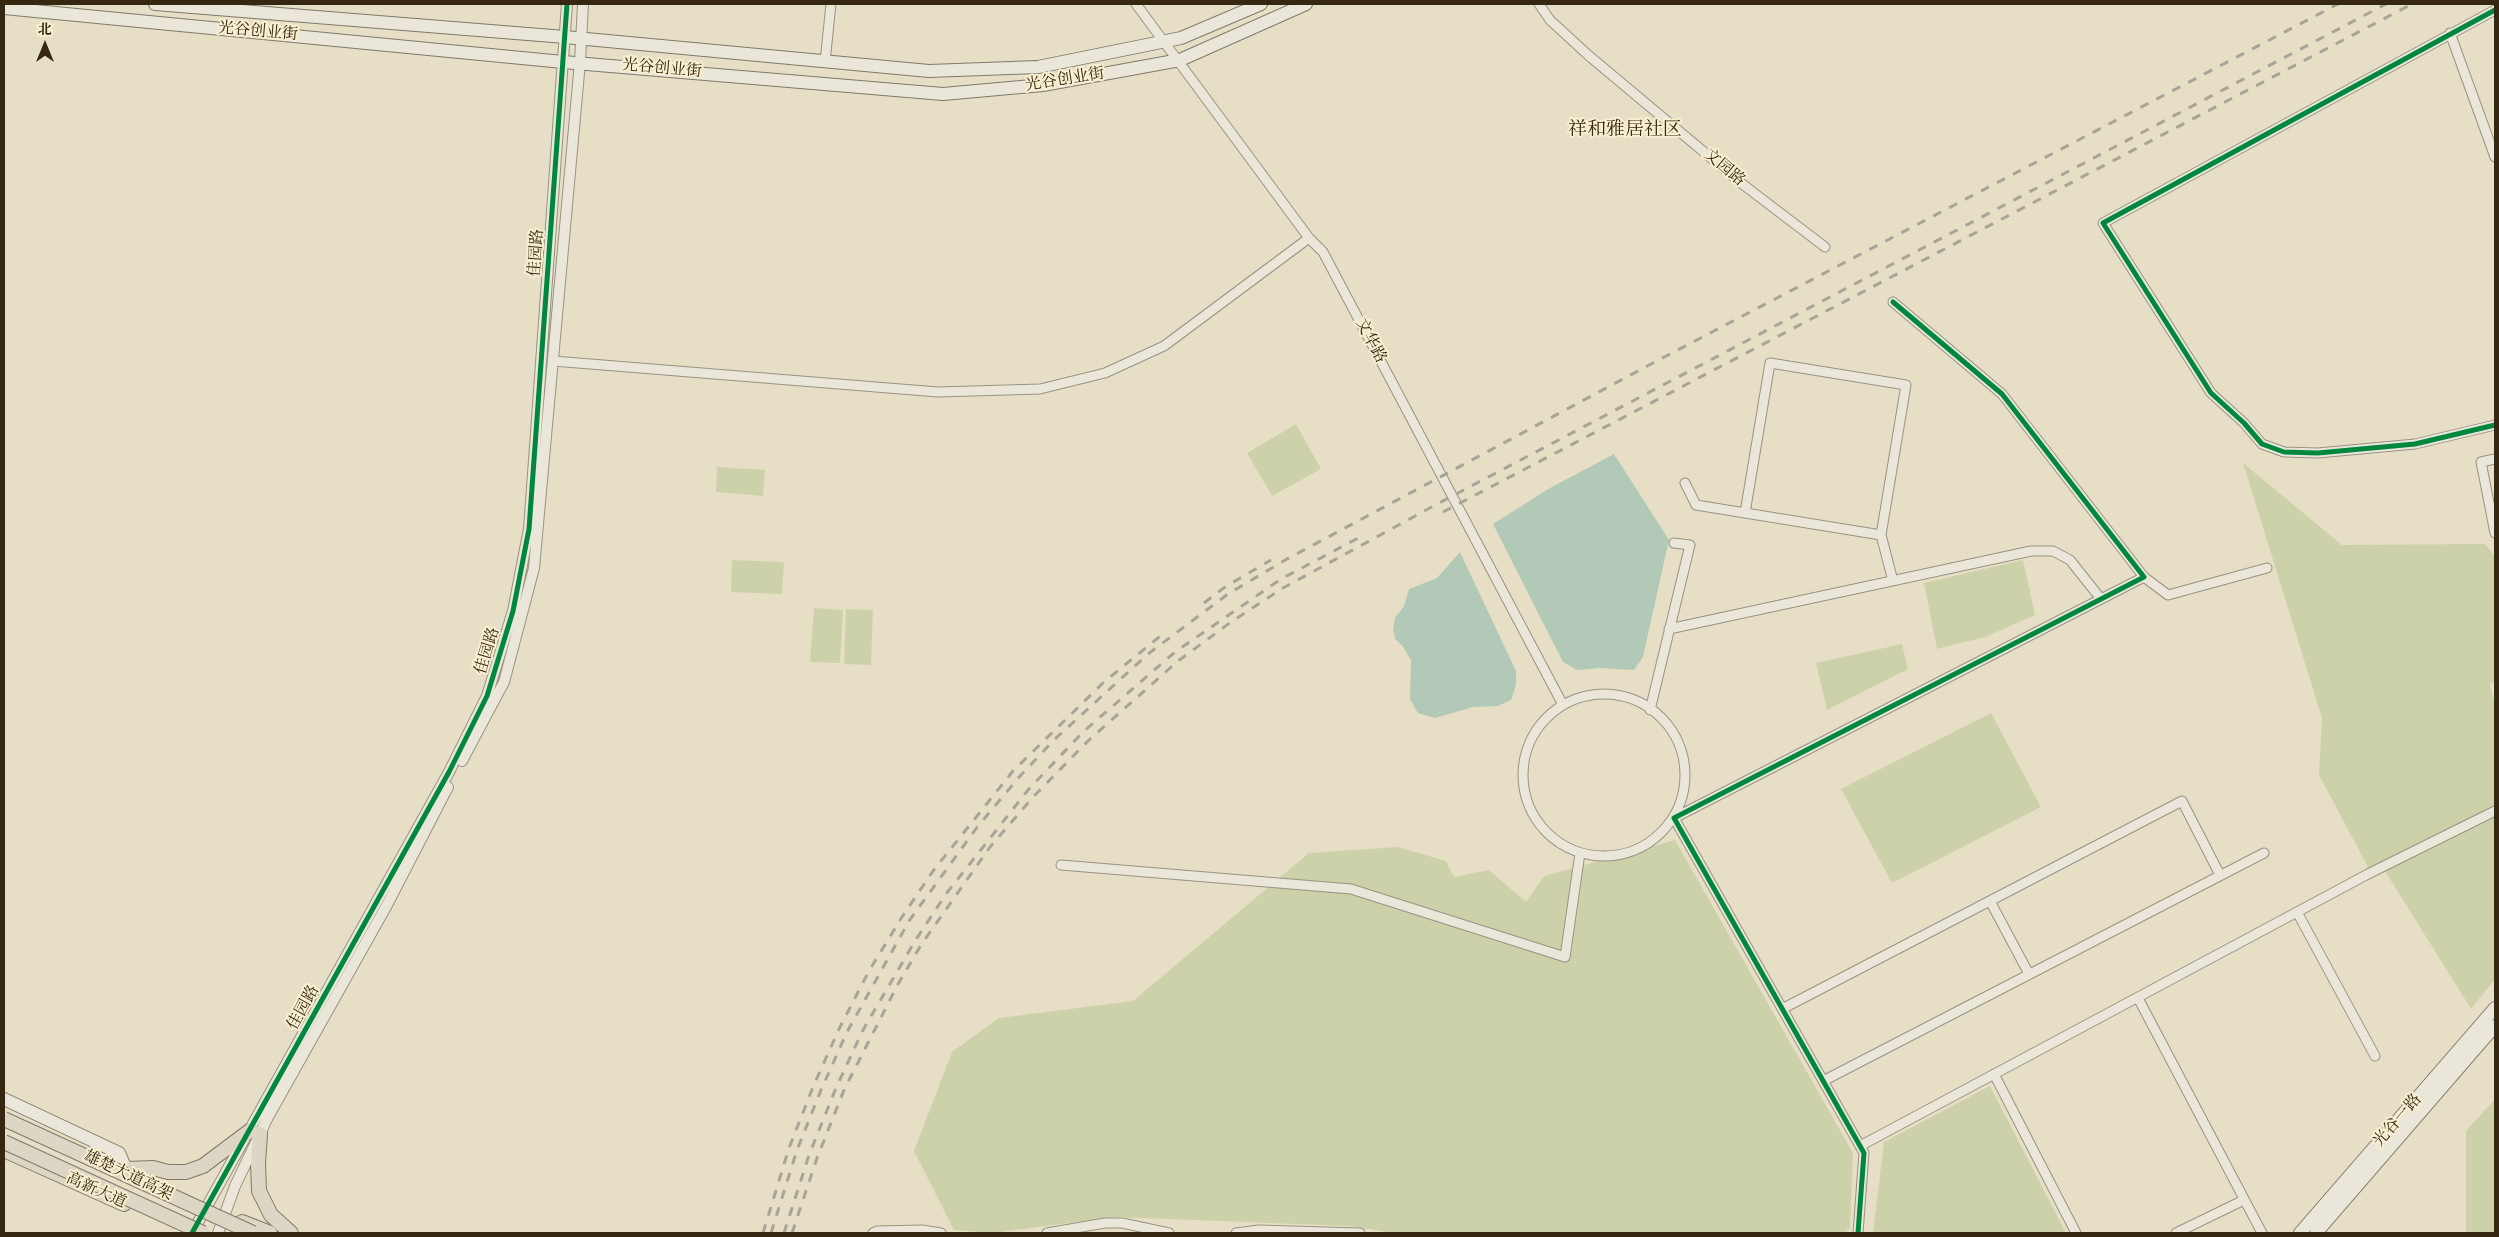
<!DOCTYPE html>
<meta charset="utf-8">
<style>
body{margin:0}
#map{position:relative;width:2499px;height:1237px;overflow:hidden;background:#e6dfc6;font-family:Cardo,"Noto Serif SC",serif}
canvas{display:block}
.frame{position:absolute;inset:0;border:5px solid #362711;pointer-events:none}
.north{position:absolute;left:20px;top:20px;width:50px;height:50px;-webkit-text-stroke:4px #f8efd1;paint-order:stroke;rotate:0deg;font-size:14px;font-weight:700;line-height:20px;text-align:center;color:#362711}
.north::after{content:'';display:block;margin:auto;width:18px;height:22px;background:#362711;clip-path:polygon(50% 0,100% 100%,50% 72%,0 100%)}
</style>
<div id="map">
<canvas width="2499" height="1237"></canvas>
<div class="frame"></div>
<div class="north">北</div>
</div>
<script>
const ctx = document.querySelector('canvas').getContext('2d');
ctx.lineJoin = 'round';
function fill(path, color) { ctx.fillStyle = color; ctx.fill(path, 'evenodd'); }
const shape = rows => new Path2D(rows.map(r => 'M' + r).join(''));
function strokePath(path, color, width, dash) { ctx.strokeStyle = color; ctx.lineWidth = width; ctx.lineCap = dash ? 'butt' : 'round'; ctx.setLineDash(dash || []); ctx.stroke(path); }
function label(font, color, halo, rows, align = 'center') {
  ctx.font = font + ' Cardo,"Noto Serif SC",serif'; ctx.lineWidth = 4; ctx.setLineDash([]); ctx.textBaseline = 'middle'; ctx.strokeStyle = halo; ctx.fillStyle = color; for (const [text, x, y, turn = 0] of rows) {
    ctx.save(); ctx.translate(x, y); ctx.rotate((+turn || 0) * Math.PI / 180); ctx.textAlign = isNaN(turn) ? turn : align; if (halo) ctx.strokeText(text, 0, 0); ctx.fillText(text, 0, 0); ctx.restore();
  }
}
fill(shape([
 [1296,424,1321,469,1272,496,1247,453],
 [2243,463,2342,545,2485,544,2495,556,2495,681,2490,685,2495,705,2495,979,2471,1009,2385,871,2368,867,2319,775,2322,718],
 [717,467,765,470,763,496,716,492],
 [732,560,784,562,782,594,731,592],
 [2023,560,2035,615,1985,637,1937,649,1924,583],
 [814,608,843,610,840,663,810,662],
 [846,609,873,610,871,665,844,664],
 [1902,644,1908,669,1827,710,1816,663],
 [1991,713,2041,807,1892,883,1841,789],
 [1675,840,1853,1153,1850,1228,1845,1233,1393,1233,1350,1226,1114,1217,993,1233,954,1230,914,1151,952,1052,999,1018,1133,1001,1309,853,1398,847,1446,861,1454,877,1489,870,1526,902,1544,876],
 [1990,1086,2066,1233,1873,1233,1884,1142],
 [2495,1099,2495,1233,2466,1233,2466,1131]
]), '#cdd1a9');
fill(shape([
 [1614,454,1669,540,1643,657,1634,670,1600,668,1577,670,1563,662,1493,524,1550,488],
 [1460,552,1516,671,1516,685,1511,700,1498,706,1473,707,1435,718,1418,713,1410,699,1411,660,1402,645,1395,639,1393,629,1395,618,1404,606,1409,589,1437,578]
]), '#b2c9b7');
const minor = shape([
 [1136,4,1309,238,1323,252,1563,705],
 [1539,4,1550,20,1588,55,1741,183,1825,247],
 [2495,10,2103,223,2211,393,2244,423,2262,444,2284,452,2318,453,2415,444,2495,425],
 [2450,33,2495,157],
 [825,62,831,4],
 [553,361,938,392,1040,389,1105,373,1164,346,1309,238],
 [2495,459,2481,462,2495,533],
 [1685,483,1696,505,1881,535,1893,581],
 [1745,513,1770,363,1906,385,1881,535],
 [2144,577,2168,595,2267,568],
 [1669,629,2031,551,2053,551,2070,560,2101,599],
 '1523 775a81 81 0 1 1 162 0a81 81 0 1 1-162 0Z',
 [1650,710,1690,545,1674,543],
 [1061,865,1351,889,1565,957,1580,853],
 [1990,901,2029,974],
 [2297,912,2375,1056],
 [2138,998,2262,1233],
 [1782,1009,2182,801,2220,875],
 [1994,1074,2076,1233],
 [1823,1081,2264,853],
 [1860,1146,2368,874,2495,811],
 [873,1233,877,1231,922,1230,941,1233],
 [1047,1233,1105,1223,1122,1223,1169,1233],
 [1236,1233,1259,1230,1360,1233],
 [1858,1233,1864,1153,1674,818,2144,577,2002,394,1893,302],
 [2176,1233,2244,1200]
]);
const tertiary = shape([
 [462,761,504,682,534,568,580,62,583,4],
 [192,1233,449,772,487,696,513,611,529,529,567,4],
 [218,1233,235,1186,268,1117,387,905,448,787]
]);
const secondary = shape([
 [155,4,565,37,929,71,1038,67,1181,38,1261,4],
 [4,8,563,62,943,94,1043,85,1180,60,1306,4],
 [4,1099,119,1153,126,1169],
 [2300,1233,2495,1008],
 [2316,1233,2495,1026]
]);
const primary = shape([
 [260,1134,258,1163,259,1191,271,1215,291,1233],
 [4,1150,124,1204],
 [126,1169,153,1168,168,1172,186,1172,203,1166,251,1130],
 [242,1222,270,1233]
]);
strokePath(minor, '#989281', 11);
strokePath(tertiary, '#989281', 12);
strokePath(secondary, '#7f7969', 14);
strokePath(primary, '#7f7969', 16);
strokePath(minor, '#eae7da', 9);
strokePath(tertiary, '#eae7da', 10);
strokePath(secondary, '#eae7da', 12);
strokePath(primary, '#ded6c5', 14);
strokePath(shape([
 [1443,512,2412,4],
 [1204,603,1225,587,1271,560],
 [763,1233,789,1148,813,1087,839,1029,869,971,902,917,933,871,1013,771,1104,682,1164,633],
 [771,1233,797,1150,821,1090,847,1032,909,921,978,826,1021,775,1055,739,1148,654,1228,594,1287,559,1651,364,2338,4],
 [784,1233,809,1155,836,1088,863,1030,915,941,946,894,1028,790,1083,732,1175,652,1281,579,1364,535],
 [792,1233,817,1158,844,1090,897,986,921,945,990,847,1034,796,1089,740,1178,661,1231,622,1283,588,1439,503,2386,4]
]), '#a9a498', 3, [9, 9]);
const trunkBridge = shape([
 [4,1119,253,1233],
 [4,1142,203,1233]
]);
strokePath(trunkBridge, '#7f7969', 16, []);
strokePath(trunkBridge, '#ded6c5', 14);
strokePath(shape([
 [2495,10,2103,223,2211,393,2244,423,2262,444,2284,452,2318,453,2415,444,2495,425],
 [192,1233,449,772,487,696,513,611,529,529,567,4],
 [1858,1233,1864,1153,1674,818,2144,577,2002,394,1893,302]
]), '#00873e', 5);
label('16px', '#362711', '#f8efd1', [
 ["光谷创业街",258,32,5],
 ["光谷创业街",662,69,5],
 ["光谷创业街",1065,80,-9],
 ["文园路",1724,168,40],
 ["佳园路",537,253,-86],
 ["文华路",1370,341,62],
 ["佳园路",488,651,-73],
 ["佳园路",304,1008,-61],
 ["光谷一路",2398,1121,-49],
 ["雄楚大道高架",128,1176,25],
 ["高新大道",96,1191,24]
]);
label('19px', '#362711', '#f8efd1', [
 ["祥和雅居社区",1625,131]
]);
</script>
